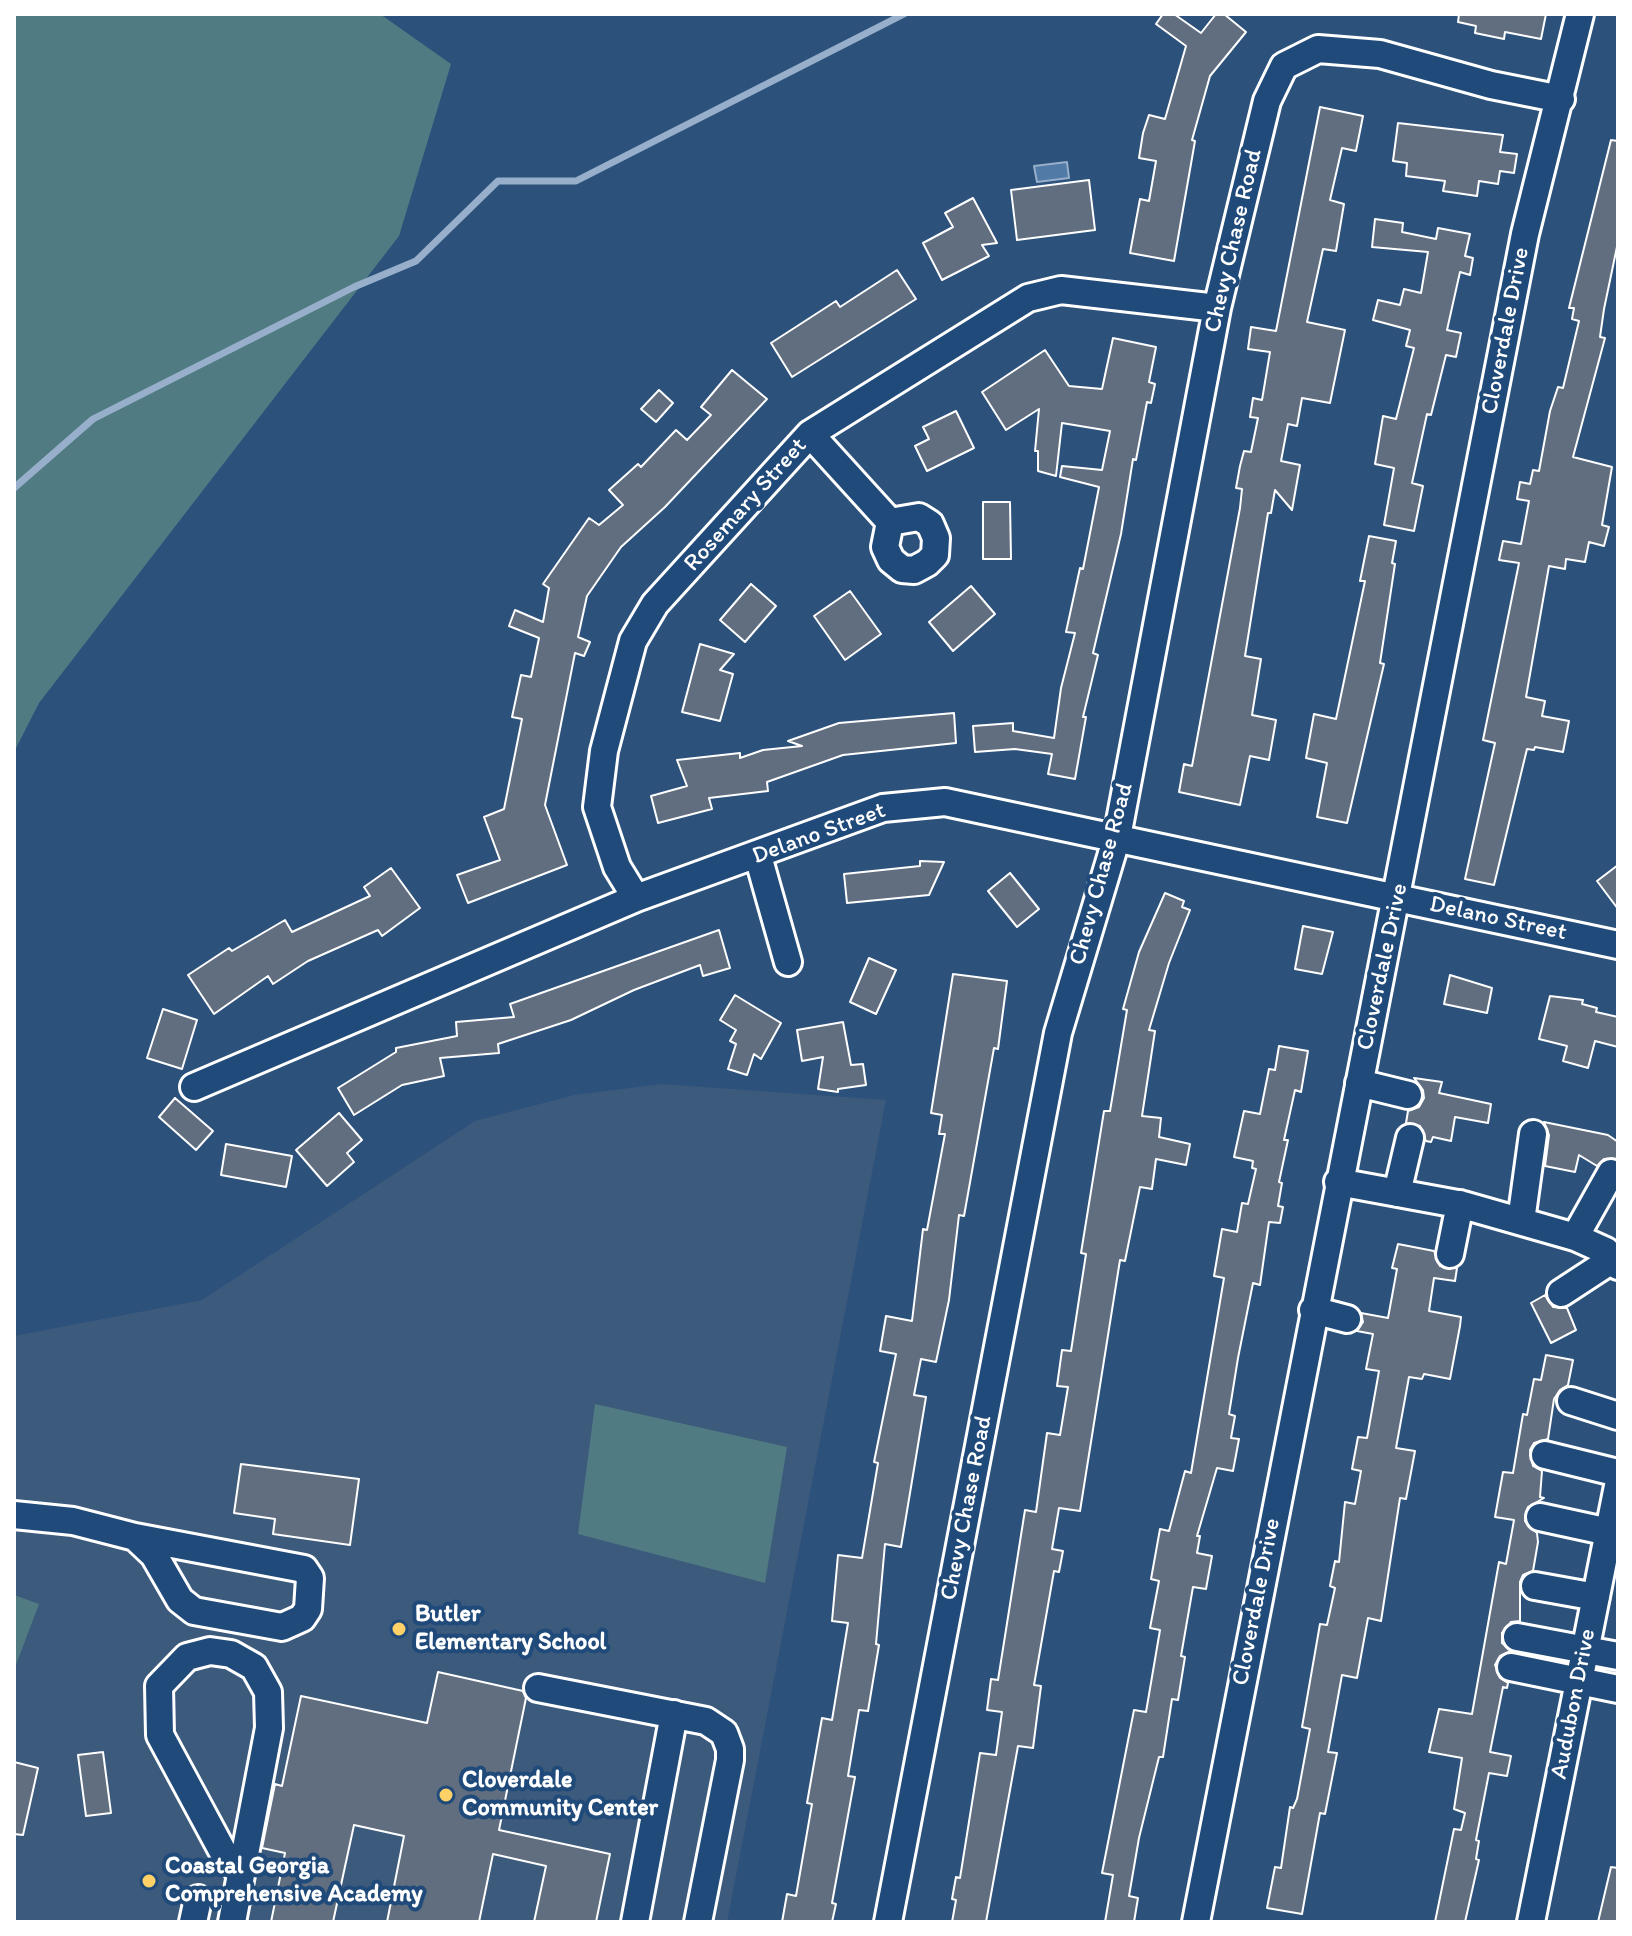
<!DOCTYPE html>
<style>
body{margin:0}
#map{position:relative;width:1632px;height:1936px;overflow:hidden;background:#2c517b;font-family:Itim,sans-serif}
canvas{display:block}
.frame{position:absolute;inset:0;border:16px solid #fff;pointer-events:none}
</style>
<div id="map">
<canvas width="1632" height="1936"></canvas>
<div class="frame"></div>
</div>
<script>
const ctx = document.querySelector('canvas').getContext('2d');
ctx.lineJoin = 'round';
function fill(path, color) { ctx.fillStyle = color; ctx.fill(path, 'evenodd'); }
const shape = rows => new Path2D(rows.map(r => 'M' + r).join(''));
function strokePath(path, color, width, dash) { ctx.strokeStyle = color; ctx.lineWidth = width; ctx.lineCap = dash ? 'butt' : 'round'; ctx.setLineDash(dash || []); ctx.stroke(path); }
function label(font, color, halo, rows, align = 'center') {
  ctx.font = font + ' Itim,sans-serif'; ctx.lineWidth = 8; ctx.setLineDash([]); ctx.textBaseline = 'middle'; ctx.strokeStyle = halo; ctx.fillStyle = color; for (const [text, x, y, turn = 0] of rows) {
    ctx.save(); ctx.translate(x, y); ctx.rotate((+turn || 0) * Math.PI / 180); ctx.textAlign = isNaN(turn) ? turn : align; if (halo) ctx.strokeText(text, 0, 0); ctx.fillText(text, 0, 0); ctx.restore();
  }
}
fill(shape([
 [662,1084,886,1100,727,1922,14,1922,14,1336,202,1300,475,1121,574,1095]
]), '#3c5a7c');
fill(shape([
 [14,14,380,14,451,64,399,236,39,703,14,752],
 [595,1404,787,1447,765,1583,578,1534],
 [14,1595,39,1604,14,1670]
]), '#517b83');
const water = shape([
 [1067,162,1069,178,1037,182,1034,166,1067,162]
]);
fill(water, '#517aa6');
strokePath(water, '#97afca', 2);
strokePath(shape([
 [14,488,93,419,354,287,416,261,498,181,576,181,904,14]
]), '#97afca', 7);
const building = shape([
 [1163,14,1174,14,1201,33,1216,14,1224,14,1246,32,1210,76,1192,140,1195,141,1174,261,1130,253,1140,199,1149,201,1156,161,1139,158,1143,133,1149,115,1165,119,1186,46,1156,24,1163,14],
 [1459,14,1546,14,1541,39,1505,32,1504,39,1475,33,1476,26,1458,22,1459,14],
 [1320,107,1363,116,1356,151,1342,148,1330,200,1344,204,1336,251,1323,249,1307,322,1345,330,1330,403,1302,398,1297,426,1288,424,1281,461,1300,465,1292,510,1275,490,1271,513,1268,513,1245,656,1261,659,1252,715,1276,720,1269,760,1250,756,1240,805,1179,792,1184,764,1192,766,1240,508,1242,489,1236,488,1240,466,1244,451,1251,452,1258,418,1250,417,1253,398,1262,400,1270,352,1248,349,1251,327,1276,331,1320,107],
 [1398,123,1503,135,1500,152,1517,154,1514,173,1500,171,1498,184,1479,181,1477,196,1443,191,1445,181,1406,176,1407,163,1393,161,1398,123],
 [1611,140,1618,141,1618,242,1604,309,1600,337,1605,338,1573,457,1612,467,1602,525,1609,527,1604,546,1589,542,1585,562,1566,559,1565,569,1549,566,1526,697,1545,701,1542,716,1569,721,1563,752,1535,747,1534,750,1527,749,1494,885,1465,879,1495,743,1483,740,1519,563,1499,560,1503,541,1521,544,1529,501,1517,499,1520,482,1530,484,1533,470,1539,471,1550,411,1558,387,1563,388,1579,321,1572,319,1574,308,1569,308,1611,140],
 [1089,180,1095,230,1017,240,1011,190,1089,180],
 [973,198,997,243,982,245,989,256,942,280,923,243,953,227,945,213,973,198],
 [1375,219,1403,223,1402,232,1436,239,1438,228,1470,234,1465,256,1473,258,1470,275,1460,272,1447,330,1461,333,1456,357,1446,355,1431,415,1427,414,1412,483,1423,486,1414,531,1384,525,1394,468,1375,464,1383,416,1396,419,1414,348,1406,346,1410,330,1373,320,1378,300,1400,305,1404,289,1421,293,1428,252,1372,247,1375,219],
 [897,270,916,299,792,377,771,343,836,301,840,307,897,270],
 [1113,338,1156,347,1149,382,1155,384,1151,403,1147,402,1136,460,1133,459,1121,534,1093,653,1098,655,1083,717,1086,717,1075,779,1048,774,1052,754,1015,749,975,752,973,726,1013,723,1013,731,1054,738,1061,688,1075,633,1066,632,1080,568,1083,569,1099,487,1060,477,1062,466,1102,470,1110,431,1062,423,1056,476,1038,471,1038,451,1035,451,1039,409,1006,430,982,392,1045,350,1069,386,1102,389,1113,338],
 [732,370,767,399,665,507,621,547,587,596,578,637,590,642,584,656,575,653,545,805,567,865,468,903,457,875,500,860,484,817,504,809,522,719,512,717,521,675,531,677,539,638,509,626,515,610,543,622,549,588,543,584,589,518,599,525,623,505,609,490,638,464,641,467,676,430,687,440,711,415,701,407,732,370],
 [659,390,673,403,656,422,641,409,659,390],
 [956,411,974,448,927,471,915,446,929,439,923,427,956,411],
 [983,502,1010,502,1011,559,983,559,983,502],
 [1369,536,1396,541,1392,563,1395,564,1380,663,1384,664,1347,823,1317,817,1327,763,1306,758,1314,714,1336,719,1365,581,1360,581,1369,536],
 [751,584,776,606,745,642,720,620,751,584],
 [971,586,995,614,953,651,929,622,971,586],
 [850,591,881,634,845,660,814,616,850,591],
 [700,644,734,654,720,670,733,674,720,721,682,712,700,644],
 [954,713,956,743,843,755,767,782,768,791,709,798,712,809,658,823,651,796,687,786,677,760,740,753,740,758,763,750,802,746,788,741,839,723,954,713],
 [920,861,944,862,929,895,847,903,844,874,920,866,920,861],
 [1618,865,1618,909,1597,881,1618,865],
 [391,868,420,908,382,936,378,930,308,961,273,984,268,976,214,1014,188,975,229,948,232,951,285,920,292,932,370,896,364,887,391,868],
 [1010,873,1039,909,1017,927,988,891,1010,873],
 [1165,893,1184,901,1182,907,1190,910,1169,963,1149,1030,1155,1031,1142,1116,1161,1118,1159,1137,1190,1144,1186,1165,1156,1159,1152,1189,1140,1187,1125,1261,1120,1260,1080,1511,1059,1508,1052,1549,1063,1551,1059,1572,1054,1571,1034,1685,1041,1686,1033,1748,1018,1746,986,1922,952,1922,956,1900,952,1899,956,1877,960,1878,980,1753,996,1755,1002,1712,987,1710,991,1679,998,1680,1025,1510,1036,1512,1047,1433,1060,1435,1068,1387,1057,1386,1062,1350,1071,1351,1086,1254,1081,1253,1104,1111,1110,1111,1127,1010,1123,1009,1139,952,1165,893],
 [1303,926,1333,932,1322,974,1295,969,1303,926],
 [719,930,730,968,703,976,700,965,634,990,571,1020,498,1044,499,1053,440,1058,444,1076,402,1085,354,1115,338,1088,396,1052,396,1048,457,1036,456,1022,514,1017,510,1004,719,930],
 [869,958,896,970,876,1014,850,1002,869,958],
 [953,974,1007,981,998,1049,994,1048,964,1216,959,1215,949,1300,936,1362,921,1359,914,1395,926,1397,901,1547,885,1544,876,1644,879,1645,868,1711,859,1710,848,1776,855,1777,832,1903,836,1904,832,1922,782,1922,787,1894,796,1896,812,1804,807,1803,822,1718,832,1720,848,1623,832,1621,838,1555,862,1558,878,1463,874,1462,896,1354,880,1351,886,1316,912,1321,923,1229,927,1230,945,1134,939,1134,942,1115,931,1113,953,974],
 [1450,975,1492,988,1487,1013,1444,1004,1450,975],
 [735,995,781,1023,761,1059,754,1054,747,1075,728,1069,736,1044,730,1041,736,1030,720,1020,735,995],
 [1550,996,1583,1000,1582,1004,1597,1008,1596,1012,1618,1017,1618,1047,1595,1041,1588,1068,1563,1061,1567,1046,1539,1039,1550,996],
 [163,1009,197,1020,182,1069,147,1058,163,1009],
 [843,1022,851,1065,863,1064,866,1085,838,1089,838,1092,818,1089,823,1057,802,1061,797,1030,843,1022],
 [1279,1046,1308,1051,1301,1092,1295,1090,1284,1140,1288,1140,1279,1182,1282,1183,1278,1206,1283,1207,1280,1223,1269,1222,1260,1285,1253,1283,1238,1358,1229,1414,1235,1416,1231,1438,1239,1439,1233,1471,1217,1468,1197,1536,1200,1536,1197,1553,1212,1556,1206,1589,1193,1587,1181,1656,1185,1657,1178,1700,1172,1699,1163,1757,1159,1757,1139,1838,1129,1896,1138,1898,1134,1922,1105,1922,1113,1875,1102,1873,1114,1812,1134,1710,1146,1712,1160,1630,1150,1628,1159,1581,1151,1579,1160,1529,1169,1531,1185,1471,1191,1473,1224,1278,1214,1276,1222,1229,1237,1232,1242,1203,1248,1204,1256,1169,1252,1168,1253,1161,1234,1157,1244,1111,1260,1114,1269,1069,1275,1070,1279,1046],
 [1414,1078,1442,1082,1439,1093,1491,1104,1488,1123,1455,1117,1451,1141,1433,1137,1431,1142,1426,1141,1420,1126,1406,1123,1408,1111,1419,1107,1424,1098,1423,1090,1414,1078],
 [175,1098,213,1131,196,1150,159,1117,175,1098],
 [339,1113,362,1140,347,1153,354,1162,327,1186,296,1150,339,1113],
 [1544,1122,1608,1135,1618,1142,1618,1159,1604,1159,1597,1166,1579,1155,1575,1172,1545,1166,1549,1135,1544,1122],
 [226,1144,292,1156,286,1187,221,1175,226,1144],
 [1398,1244,1434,1251,1440,1266,1457,1268,1455,1281,1434,1278,1429,1311,1461,1317,1460,1326,1450,1379,1424,1374,1422,1379,1409,1377,1396,1448,1415,1451,1406,1499,1400,1498,1381,1621,1368,1618,1357,1678,1342,1675,1328,1752,1337,1753,1325,1814,1320,1813,1302,1914,1267,1908,1275,1867,1281,1868,1290,1807,1293,1808,1297,1799,1310,1729,1302,1727,1320,1624,1327,1625,1335,1588,1330,1586,1335,1561,1339,1562,1345,1502,1355,1504,1361,1471,1352,1469,1358,1437,1367,1438,1379,1371,1366,1369,1373,1334,1357,1331,1363,1322,1361,1313,1388,1318,1397,1269,1392,1268,1398,1244],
 [1545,1295,1553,1307,1567,1308,1576,1330,1551,1343,1531,1303,1545,1295],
 [1546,1355,1573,1360,1568,1385,1560,1390,1554,1399,1548,1439,1534,1443,1530,1450,1533,1466,1542,1471,1540,1497,1544,1498,1528,1507,1525,1521,1537,1533,1538,1542,1533,1571,1523,1575,1520,1582,1520,1621,1511,1622,1502,1633,1502,1643,1511,1651,1500,1656,1495,1665,1500,1678,1508,1683,1507,1688,1503,1687,1490,1752,1511,1756,1507,1776,1489,1773,1476,1840,1479,1841,1476,1859,1479,1860,1465,1922,1435,1922,1454,1829,1461,1830,1465,1813,1454,1809,1462,1758,1429,1752,1439,1709,1472,1714,1499,1562,1506,1564,1514,1520,1495,1517,1503,1472,1513,1473,1523,1414,1527,1415,1534,1379,1541,1380,1546,1355],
 [241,1464,359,1479,350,1545,273,1534,275,1519,234,1513,241,1464],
 [438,1672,523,1691,526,1698,499,1830,610,1854,596,1922,534,1922,546,1866,493,1854,479,1922,387,1922,404,1836,354,1825,333,1922,271,1922,285,1853,262,1848,275,1784,282,1786,301,1696,427,1723,438,1672],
 [103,1752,111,1813,86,1816,78,1755,103,1752],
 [14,1762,38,1768,23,1835,14,1834,14,1762],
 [1611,1867,1618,1868,1618,1922,1598,1922,1611,1867]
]);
fill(building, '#606e80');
strokePath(building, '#fff', 2);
const minor = shape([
 [810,434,890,522,919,517,930,524,936,538,935,555,927,563,914,570,902,569,891,560,885,547,890,522],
 [758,856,788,962],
 [636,898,617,867,597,807,604,751,633,641,655,604,810,434,1028,298,1061,290,1217,308],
 [1359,1083,1408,1095],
 [194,1087,636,898,883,808,945,802,1618,945],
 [1338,1182,1463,1205,1575,1237,1606,1251,1618,1266],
 [1397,1193,1410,1138],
 [1521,1221,1533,1134],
 [1575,1237,1611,1173],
 [1450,1254,1460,1204],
 [1561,1293,1613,1259],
 [1313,1310,1347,1319],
 [1571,1401,1618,1416],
 [1545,1455,1618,1473],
 [14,1515,73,1521,135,1537,304,1569,310,1578,308,1609,302,1618,282,1627,194,1611,180,1600,154,1555,135,1537],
 [1540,1517,1609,1532],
 [1535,1586,1596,1597],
 [1517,1637,1618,1656],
 [1511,1667,1618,1689],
 [538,1688,706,1721,724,1733,730,1749,730,1760,698,1922],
 [193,1922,198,1899],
 [232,1922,269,1728,268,1692,254,1667,231,1654,210,1651,187,1657,159,1686,160,1735,223,1852,241,1874],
 [635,1922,674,1714],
 [888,1922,1058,1033,1117,837,1217,308,1267,101,1284,66,1318,49,1380,54,1491,85,1561,99],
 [1196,1922,1525,234,1580,14],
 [1531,1922,1618,1486]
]);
strokePath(minor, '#fff', 32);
strokePath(minor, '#1f4a7a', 26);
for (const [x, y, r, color] of [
 [399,1629,8,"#ffd166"],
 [446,1795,8,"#ffd166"],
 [149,1881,8,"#ffd166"]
]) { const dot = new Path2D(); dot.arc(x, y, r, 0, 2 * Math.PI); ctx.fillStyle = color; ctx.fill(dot); strokePath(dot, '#1f4a7a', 3); }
label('24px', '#fff', '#1f4a7a', [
 ["Chevy Chase Road",1234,241,-77],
 ["Cloverdale Drive",1506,331,-79],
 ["Rosemary Street",746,505,-48],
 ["Delano Street",819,834,-20],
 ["Chevy Chase Road",1102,874,-75],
 ["Delano Street",1498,919,12],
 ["Cloverdale Drive",1383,967,-78],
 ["Chevy Chase Road",967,1508,-79],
 ["Cloverdale Drive",1257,1602,-79],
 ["Audubon Drive",1574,1704,-79]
]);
label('bold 24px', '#fff', '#1f4a7a', [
 ["Butler",415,1615],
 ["Elementary School",415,1643],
 ["Cloverdale",462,1781],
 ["Community Center",462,1809],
 ["Coastal Georgia",165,1867],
 ["Comprehensive Academy",165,1895]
], 'left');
</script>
